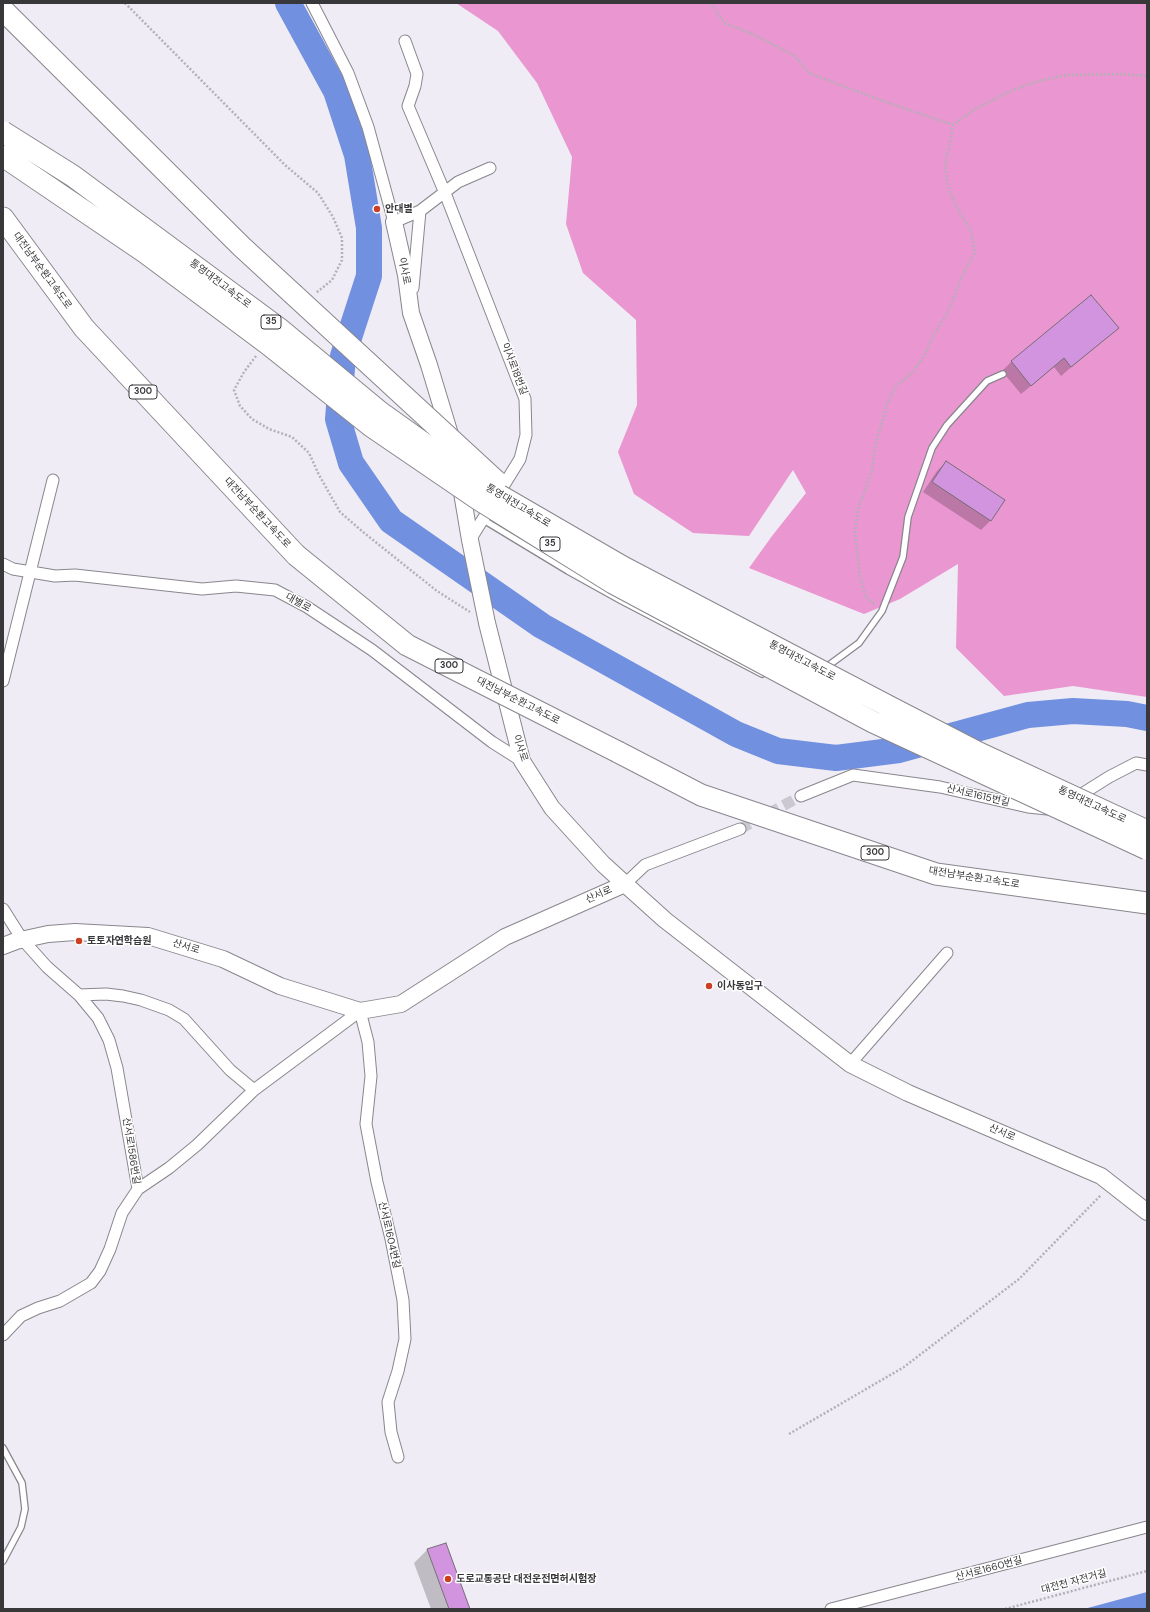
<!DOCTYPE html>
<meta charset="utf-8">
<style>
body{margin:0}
#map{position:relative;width:1150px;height:1612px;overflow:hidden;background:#efecf5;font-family:"DM Sans",sans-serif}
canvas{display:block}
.frame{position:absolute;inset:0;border:4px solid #38373a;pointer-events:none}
</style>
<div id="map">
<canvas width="1150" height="1612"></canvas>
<div class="frame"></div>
</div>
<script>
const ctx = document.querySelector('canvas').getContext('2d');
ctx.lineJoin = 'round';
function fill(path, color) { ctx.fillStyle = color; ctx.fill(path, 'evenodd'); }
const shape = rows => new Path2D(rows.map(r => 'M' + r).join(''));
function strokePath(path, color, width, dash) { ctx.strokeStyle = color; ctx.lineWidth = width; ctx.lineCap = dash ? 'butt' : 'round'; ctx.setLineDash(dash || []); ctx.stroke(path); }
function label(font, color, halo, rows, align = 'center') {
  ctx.font = font + ' "DM Sans","Noto Sans KR",sans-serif'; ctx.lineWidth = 3; ctx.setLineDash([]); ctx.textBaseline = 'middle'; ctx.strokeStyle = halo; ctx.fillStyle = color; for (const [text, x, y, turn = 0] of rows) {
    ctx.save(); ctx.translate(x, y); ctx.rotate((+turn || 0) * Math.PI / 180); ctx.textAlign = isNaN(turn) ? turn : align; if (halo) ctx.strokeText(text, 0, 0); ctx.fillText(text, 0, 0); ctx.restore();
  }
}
fill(shape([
 [456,3,1147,3,1147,697,1073,686,1004,696,956,648,958,564,900,599,864,614,749,568,772,536,806,493,793,470,749,536,693,533,634,494,618,452,637,405,636,320,583,273,566,224,572,157,537,83,498,31]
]), '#ea96d0');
fill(shape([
 [1147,1592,1147,1609,1084,1609]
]), '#7190df');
fill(shape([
 [1117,328,1061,376,1054,367,1021,394,1002,371,1012,361],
 [946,462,1004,500,990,521,981,530,923,492,937,471],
 [445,1544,469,1609,431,1609,414,1563,427,1550]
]), '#0003');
strokePath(shape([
 [288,3,336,91,357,155,369,228,369,276,343,356,338,419,351,463,391,521,542,626,736,734,778,751,836,758,899,750,1028,715,1073,711,1127,714,1147,718]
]), '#7190df', 26);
const building = shape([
 [1091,295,1119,328,1071,367,1064,358,1031,386,1011,361,1091,295],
 [946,461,1005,500,991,521,932,482,946,461],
 [446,1543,470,1609,449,1609,427,1549,446,1543]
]);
fill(building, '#d294de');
strokePath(building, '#746e75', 1);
strokePath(shape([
 [740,829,801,796]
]), '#cac8d0', 11, [11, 5.5]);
const lane = shape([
 [482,519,568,571,622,601,762,674],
 [825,668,859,643,882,611,903,557,908,517,932,448,947,425,987,381,1003,374],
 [3,1448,22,1483,25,1509,21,1527,3,1561]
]);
const street = shape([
 [312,3,348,73,368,127,394,222,420,211,458,182,490,168],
 [405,41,417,74,415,86,408,106,445,193,525,399,526,435,520,459,470,540],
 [413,288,420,211],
 [3,564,13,569,55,576,75,575,202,589,236,586,275,590,307,607,372,650,492,742,522,761],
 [3,681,53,480],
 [801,796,853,775,940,787,1028,807,1047,809],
 [1074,799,1109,777,1136,763,1147,765],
 [625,884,645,865,740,829],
 [3,909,22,939,47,967,79,995,98,1018,109,1040,117,1068,138,1189,122,1213,110,1249,100,1271,91,1283,60,1301,38,1308,21,1316,3,1335],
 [79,995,106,994,123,996,141,1000,169,1010,184,1019,230,1070,254,1090],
 [850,1064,947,953],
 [138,1189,169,1168,197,1145,254,1090,360,1011,368,1042,371,1076,366,1124,377,1182,391,1239,403,1300,405,1339,398,1371,388,1402,391,1432,398,1457],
 [831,1609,1147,1527]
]);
const secondary = shape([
 [394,222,406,275,411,313,429,365,452,441],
 [460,481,470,540,487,623,522,761,552,808,603,864,625,884],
 [3,946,16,941,48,934,75,932,148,936,223,959,280,986,360,1011,401,1004,505,937,625,884,665,920,850,1064,908,1093,1101,1176,1147,1212]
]);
const highway = shape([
 [3,10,242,247,292,293],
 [3,218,84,328,296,555],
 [618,752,701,795,936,874,1147,903]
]);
strokePath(lane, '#89868d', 8);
strokePath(street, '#89868d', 13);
strokePath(secondary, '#89868d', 18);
strokePath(highway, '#89868d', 23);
strokePath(shape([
 [125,3,285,165,318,193,333,217,342,238,342,260,332,280,316,293],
 [711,3,724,23,753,34,795,56,809,73,872,97,953,125],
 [256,356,244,372,234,390,240,406,252,419,269,429,292,437,309,453,319,475,340,512,363,532,437,591,470,612],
 [874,604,866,597,860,578,855,532,858,509,872,471,875,447,887,404,896,386,913,372,926,353,934,334,947,314,963,274,975,252,970,229,957,208,949,190,945,167,953,125,972,111,1006,93,1035,82,1066,75,1122,74,1147,76],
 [789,1434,904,1367,1019,1279,1101,1195],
 [1005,1609,1147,1571]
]), '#b3b0b7', 2.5, [2, 2]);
strokePath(lane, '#fff', 5.5);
strokePath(street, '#fff', 11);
strokePath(secondary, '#fff', 16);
strokePath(highway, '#fff', 21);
const highwayBridge = shape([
 [3,132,73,176,281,330,380,412,485,487,623,567,888,706,979,753,1147,831],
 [3,156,146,253,268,344,371,426,478,499,613,583,873,722,1147,849],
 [292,293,496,481],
 [296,555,407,645,618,752]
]);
strokePath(highwayBridge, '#89868d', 23, []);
strokePath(highwayBridge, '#fff', 21);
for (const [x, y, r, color] of [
 [377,209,4,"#cb4023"],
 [79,941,4,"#cb4023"],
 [709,986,4,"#cb4023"],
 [448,1579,4,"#cb4023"]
]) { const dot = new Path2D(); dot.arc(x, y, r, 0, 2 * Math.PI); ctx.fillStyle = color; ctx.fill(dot); strokePath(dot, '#fff', 1.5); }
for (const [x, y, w] of [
 [271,322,20],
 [143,392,28],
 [550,544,20],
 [449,666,28],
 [875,853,28]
]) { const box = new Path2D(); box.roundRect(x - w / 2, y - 7, w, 14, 3); ctx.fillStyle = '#fff'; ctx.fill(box); strokePath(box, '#38373a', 1); }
label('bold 9px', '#38373a', null, [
 ["35",271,322],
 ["300",143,392],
 ["35",550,544],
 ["300",449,666],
 ["300",875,853]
]);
label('bold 10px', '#38373a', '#fff', [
 ["안대별",385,209],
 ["토토자연학습원",87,941],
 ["이사동입구",717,986],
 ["도로교통공단 대전운전면허시험장",456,1579]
], 'left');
label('10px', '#38373a', '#fff', [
 ["대전남부순환고속도로",42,271,54],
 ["이사로",404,271,79],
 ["통영대전고속도로",220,284,37],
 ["이사로18번길",514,369,69],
 ["통영대전고속도로",518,506,31],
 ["대전남부순환고속도로",257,513,47],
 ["대별로",298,603,29],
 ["통영대전고속도로",802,661,28],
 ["대전남부순환고속도로",518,701,27],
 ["이사로",520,748,72],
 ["산서로1615번길",978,796,13],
 ["통영대전고속도로",1092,805,25],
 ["대전남부순환고속도로",974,878,9],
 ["산서로",599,895,-24],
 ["산서로",186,947,17],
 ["산서로",1002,1133,23],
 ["산서로1586번길",131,1151,81],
 ["산서로1604번길",389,1235,77],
 ["산서로1660번길",989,1569,-15],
 ["대전천 자전거길",1074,1582,-15]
]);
</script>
